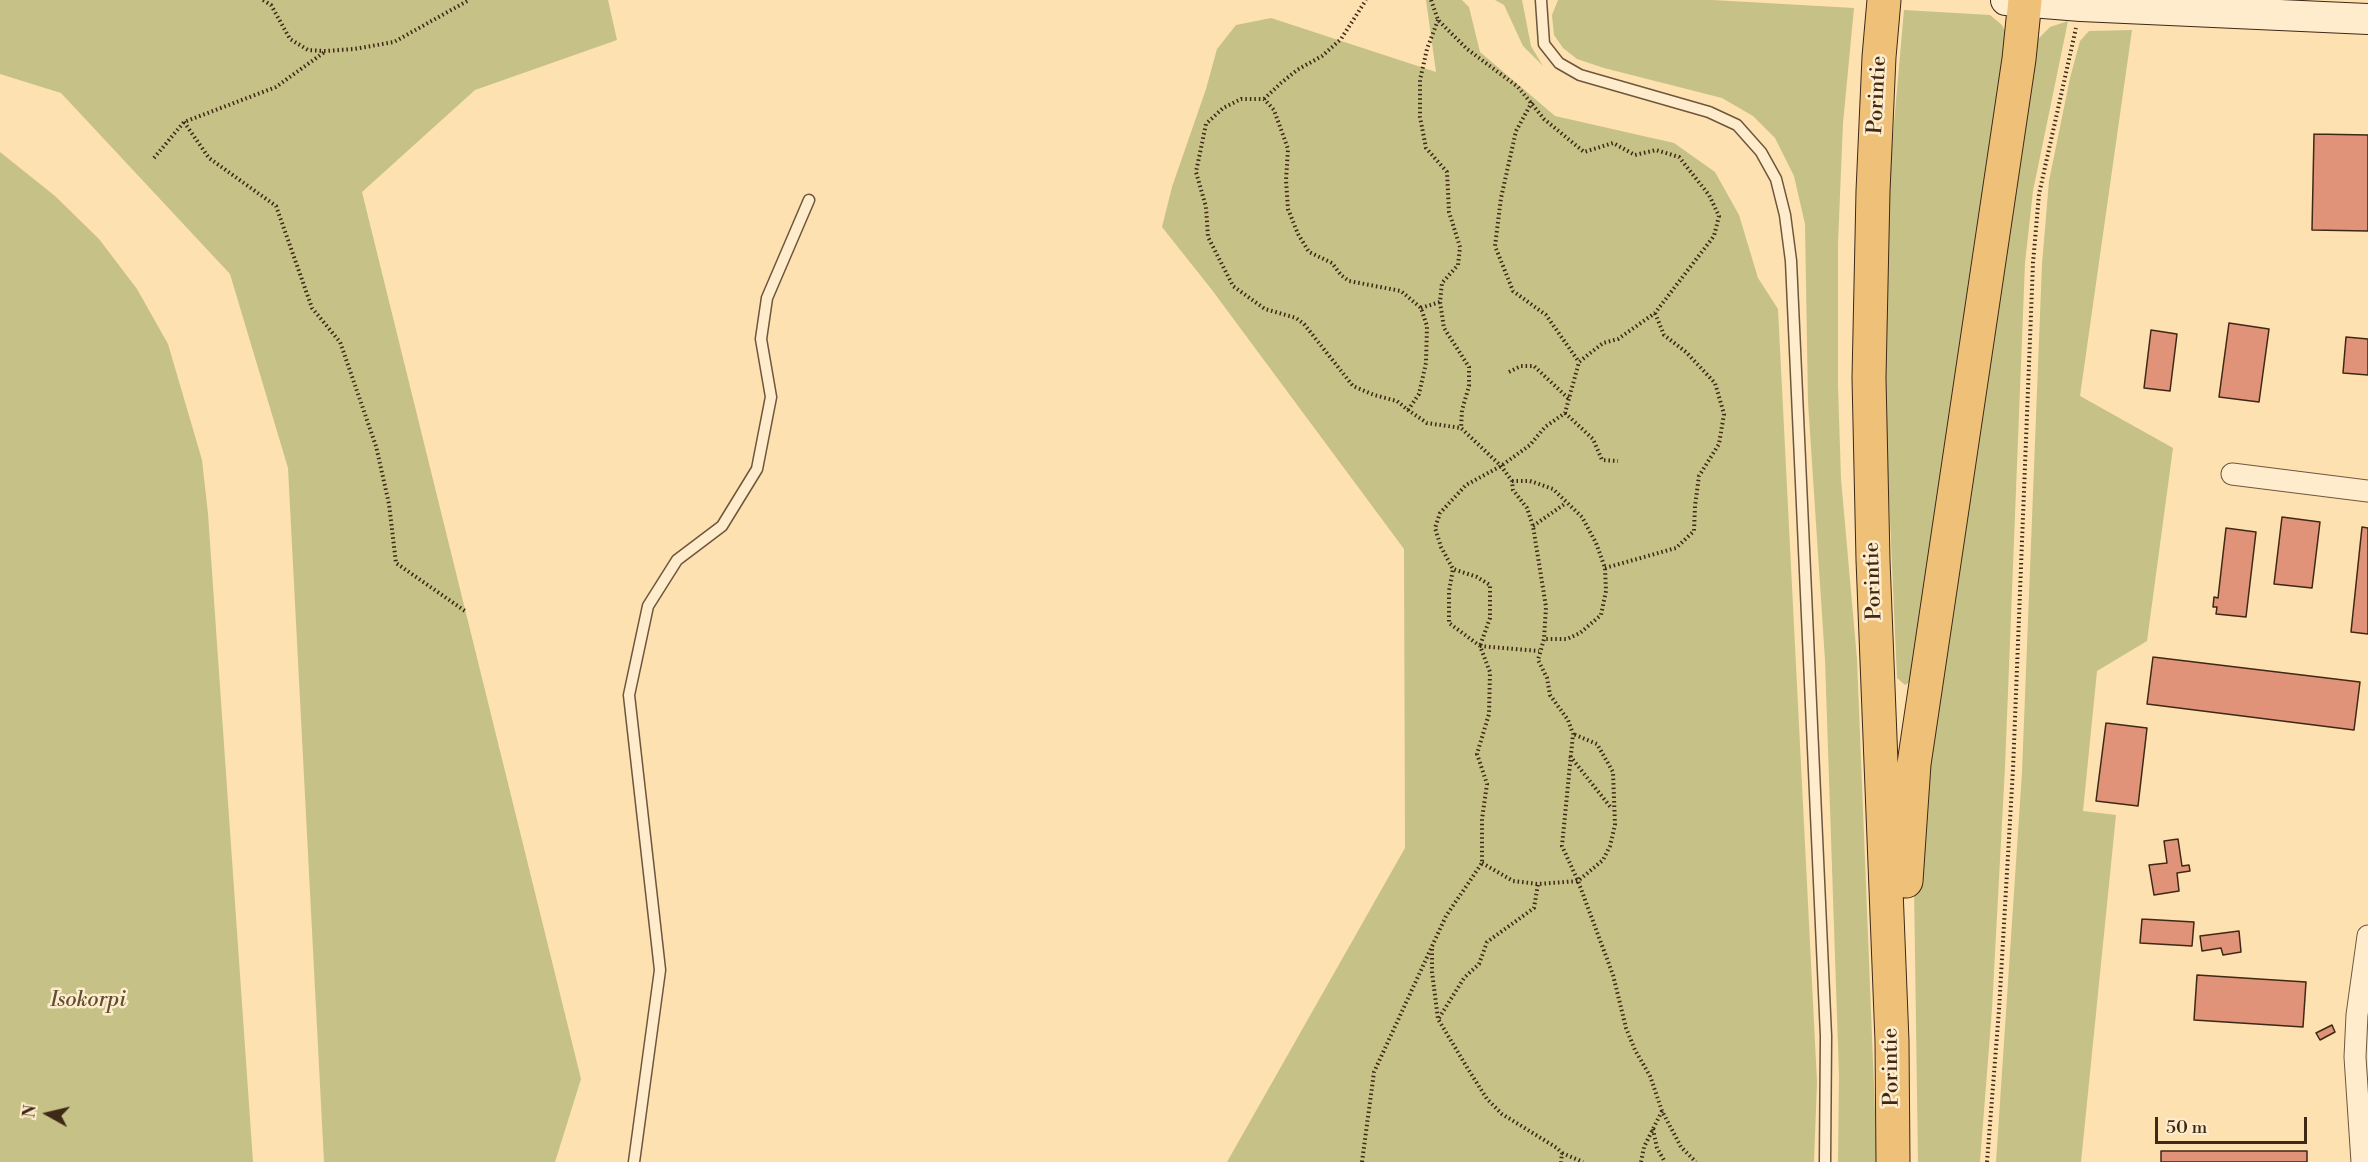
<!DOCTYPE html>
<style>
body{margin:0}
#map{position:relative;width:2368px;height:1162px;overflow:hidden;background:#fde1b0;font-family:"Libre Bodoni",serif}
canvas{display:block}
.north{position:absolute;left:18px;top:1084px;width:60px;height:60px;-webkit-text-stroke:4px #feeccc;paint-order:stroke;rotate:278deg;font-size:16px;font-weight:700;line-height:24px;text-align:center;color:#3e2816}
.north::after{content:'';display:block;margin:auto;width:21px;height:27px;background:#3e2816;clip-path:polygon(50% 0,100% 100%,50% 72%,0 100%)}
.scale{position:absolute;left:2155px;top:1117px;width:152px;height:27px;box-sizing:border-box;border:3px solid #3e2816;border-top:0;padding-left:8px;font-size:18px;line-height:21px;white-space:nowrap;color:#3e2816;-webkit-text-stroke:4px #feeccc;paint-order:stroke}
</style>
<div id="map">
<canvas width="2368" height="1162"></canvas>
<div class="north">N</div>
<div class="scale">50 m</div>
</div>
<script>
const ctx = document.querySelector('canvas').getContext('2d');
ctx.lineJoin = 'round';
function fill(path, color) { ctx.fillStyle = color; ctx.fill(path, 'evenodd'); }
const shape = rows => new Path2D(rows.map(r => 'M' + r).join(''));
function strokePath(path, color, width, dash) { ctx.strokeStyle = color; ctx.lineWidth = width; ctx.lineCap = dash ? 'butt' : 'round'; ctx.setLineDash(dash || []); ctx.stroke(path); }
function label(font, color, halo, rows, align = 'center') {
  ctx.font = font + ' "Libre Bodoni",serif'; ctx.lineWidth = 5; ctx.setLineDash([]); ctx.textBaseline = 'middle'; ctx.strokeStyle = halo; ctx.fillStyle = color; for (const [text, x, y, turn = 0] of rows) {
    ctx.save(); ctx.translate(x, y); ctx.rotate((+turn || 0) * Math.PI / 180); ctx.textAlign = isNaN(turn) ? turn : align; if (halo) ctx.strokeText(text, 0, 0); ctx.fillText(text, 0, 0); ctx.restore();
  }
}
fill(shape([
 [0,0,608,0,617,40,475,90,362,192,581,1079,555,1162,324,1162,288,468,230,274,61,93,0,74],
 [1426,0,1462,0,1469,7,1480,52,1555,116,1674,143,1715,172,1739,215,1758,278,1778,309,1817,1082,1814,1162,1227,1162,1405,848,1404,549,1212,290,1162,227,1172,187,1206,89,1217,49,1236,25,1271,18,1436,72],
 [1495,0,1522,0,1531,46,1543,66,1523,46,1504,5],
 [1558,0,1712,0,1854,8,1843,123,1838,243,1838,386,1841,479,1857,659,1877,1162,1838,1162,1839,1075,1825,660,1808,402,1805,224,1794,176,1775,138,1753,116,1722,98,1604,68,1577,59,1563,48,1554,35,1552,15],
 [1904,10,1990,15,2002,25,2009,39,1911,681,1905,685,1897,678,1885,407,1886,214],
 [2068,21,2033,191,2025,263,2005,767,1992,1009,1980,1162,1918,1162,1914,884,1915,821,2037,40,2050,27],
 [2132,30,2080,396,2173,448,2147,641,2097,671,2083,811,2116,815,2081,1162,1996,1162,2022,772,2042,264,2049,181,2070,78,2080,41,2089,31],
 [0,152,55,196,99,239,137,289,168,344,202,460,208,514,253,1162,0,1162]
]), '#c6c186');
const building = shape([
 [2314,134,2368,135,2368,231,2312,230,2314,134],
 [2229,323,2269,329,2259,402,2219,397,2229,323],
 [2151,330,2177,334,2170,391,2144,388,2151,330],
 [2346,337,2368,339,2368,375,2343,373,2346,337],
 [2282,517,2320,522,2312,588,2274,584,2282,517],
 [2362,527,2368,528,2368,634,2351,632,2362,527],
 [2226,528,2256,532,2246,617,2216,614,2217,607,2213,607,2214,597,2218,598,2226,528],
 [2153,657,2360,682,2354,730,2147,704,2153,657],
 [2106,723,2147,728,2138,806,2096,801,2106,723],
 [2178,839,2182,866,2189,865,2190,871,2177,873,2179,891,2154,895,2149,865,2167,863,2164,841,2178,839],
 [2142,919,2194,922,2192,946,2140,943,2142,919],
 [2239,931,2241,952,2223,955,2221,948,2202,951,2200,936,2239,931],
 [2197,975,2306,982,2303,1027,2194,1020,2197,975],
 [2332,1025,2335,1032,2320,1040,2316,1033,2332,1025],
 [2161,1151,2307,1151,2307,1162,2161,1162,2161,1151]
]);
fill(building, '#e09379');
strokePath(building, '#3e2816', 1.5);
const lane = shape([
 [1541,0,1544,44,1559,63,1580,75,1709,112,1737,125,1761,152,1776,179,1785,215,1791,261,1826,1036,1825,1162],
 [634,1162,660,970,629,695,648,606,677,560,722,526,757,469,771,397,761,339,767,298,809,200]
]);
const street = shape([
 [2232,474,2368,491],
 [2362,1162,2355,1057,2357,1015,2368,936]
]);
const secondary = shape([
 [2006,0,2081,6,2368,19]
]);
const highway = shape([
 [1884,0,1879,57,1873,191,1869,378,1873,560,1892,1041,1893,1162],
 [1906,881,1914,764,2019,59,2025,0]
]);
strokePath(lane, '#6e563c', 13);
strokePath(street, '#6e563c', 23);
strokePath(secondary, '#3e2816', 32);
strokePath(highway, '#3e2816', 35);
strokePath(shape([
 [263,0,271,5,290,39,308,50,326,51,354,49,394,42,469,0],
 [1431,0,1438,20,1467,49,1518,87,1544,119,1584,152,1613,143,1635,155,1656,150,1679,157,1709,195,1719,216,1714,236,1655,313,1618,339,1603,343,1579,362,1565,413,1545,427,1530,445,1501,466,1466,485,1440,513,1435,528,1441,547,1453,569,1477,577,1490,585,1490,618,1480,646],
 [1438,20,1427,49,1420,80,1420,117,1426,148,1447,172,1449,212,1460,247,1458,265,1442,283,1440,302,1444,328,1469,367,1469,386,1462,410,1461,428],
 [1264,99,1281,83,1297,70,1322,56,1341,39,1366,0],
 [1532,102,1516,131,1501,198,1495,246,1513,291,1546,315,1579,362],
 [184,122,209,158,276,206,312,308,340,342,376,446,389,504,396,563,465,611],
 [154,158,184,122,276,87,326,51],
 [1421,308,1440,302],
 [1509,372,1521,366,1534,366,1570,400],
 [1408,410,1419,394,1426,363,1427,326,1421,308,1401,291,1349,281,1341,275,1332,263,1309,252,1298,234,1288,209,1286,180,1288,149,1274,110,1264,99,1241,99,1223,108,1206,124,1196,172,1206,207,1208,237,1233,286,1265,309,1296,318,1304,324,1353,386,1374,395,1397,401,1408,410,1427,423,1461,428,1501,466,1512,481,1513,490,1527,508,1533,526,1546,607,1544,639,1538,660,1547,678,1550,695,1568,720,1573,734,1562,846,1578,881,1613,975,1626,1028,1635,1050,1650,1076,1662,1111,1681,1147,1696,1162],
 [1565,413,1593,439,1602,460,1618,461],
 [1512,481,1530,481,1553,489,1582,517,1596,543,1605,568,1606,591,1601,615,1580,633,1567,639,1544,639],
 [1533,526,1566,503],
 [1605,568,1676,548,1694,531,1695,506,1699,476,1719,444,1724,414,1715,383,1686,352,1664,335,1655,313],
 [1480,646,1539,651],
 [1570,756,1612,809],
 [1482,863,1513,881,1538,884,1578,881,1603,860,1610,846,1615,825,1613,772,1597,744,1573,734],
 [1432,949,1432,972,1438,1019,1468,1069,1487,1099,1502,1114,1557,1148,1562,1153,1561,1162],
 [1439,1018,1464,978,1479,964,1487,942,1534,908,1538,884],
 [1653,1129,1657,1148,1665,1162],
 [1562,1153,1583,1162],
 [1362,1162,1374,1072,1446,916,1482,863,1482,819,1487,784,1477,754,1489,714,1490,672,1480,646,1449,623,1449,591,1453,569],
 [1641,1162,1644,1147,1662,1111],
 [1987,1162,1999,1010,2013,769,2033,263,2039,194,2076,28]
]), '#3e2816', 4, [1.5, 3]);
strokePath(lane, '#feeccc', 10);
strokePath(street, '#feeccc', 21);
strokePath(secondary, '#feeccc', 30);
strokePath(highway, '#eec078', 33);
label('21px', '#3e2816', '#feeccc', [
 ["Porintie",1878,95,-87],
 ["Porintie",1874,581,-92],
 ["Porintie",1892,1067,-91]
]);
label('italic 21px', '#604e32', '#feeccc', [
 ["Isokorpi",88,1001]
]);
</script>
